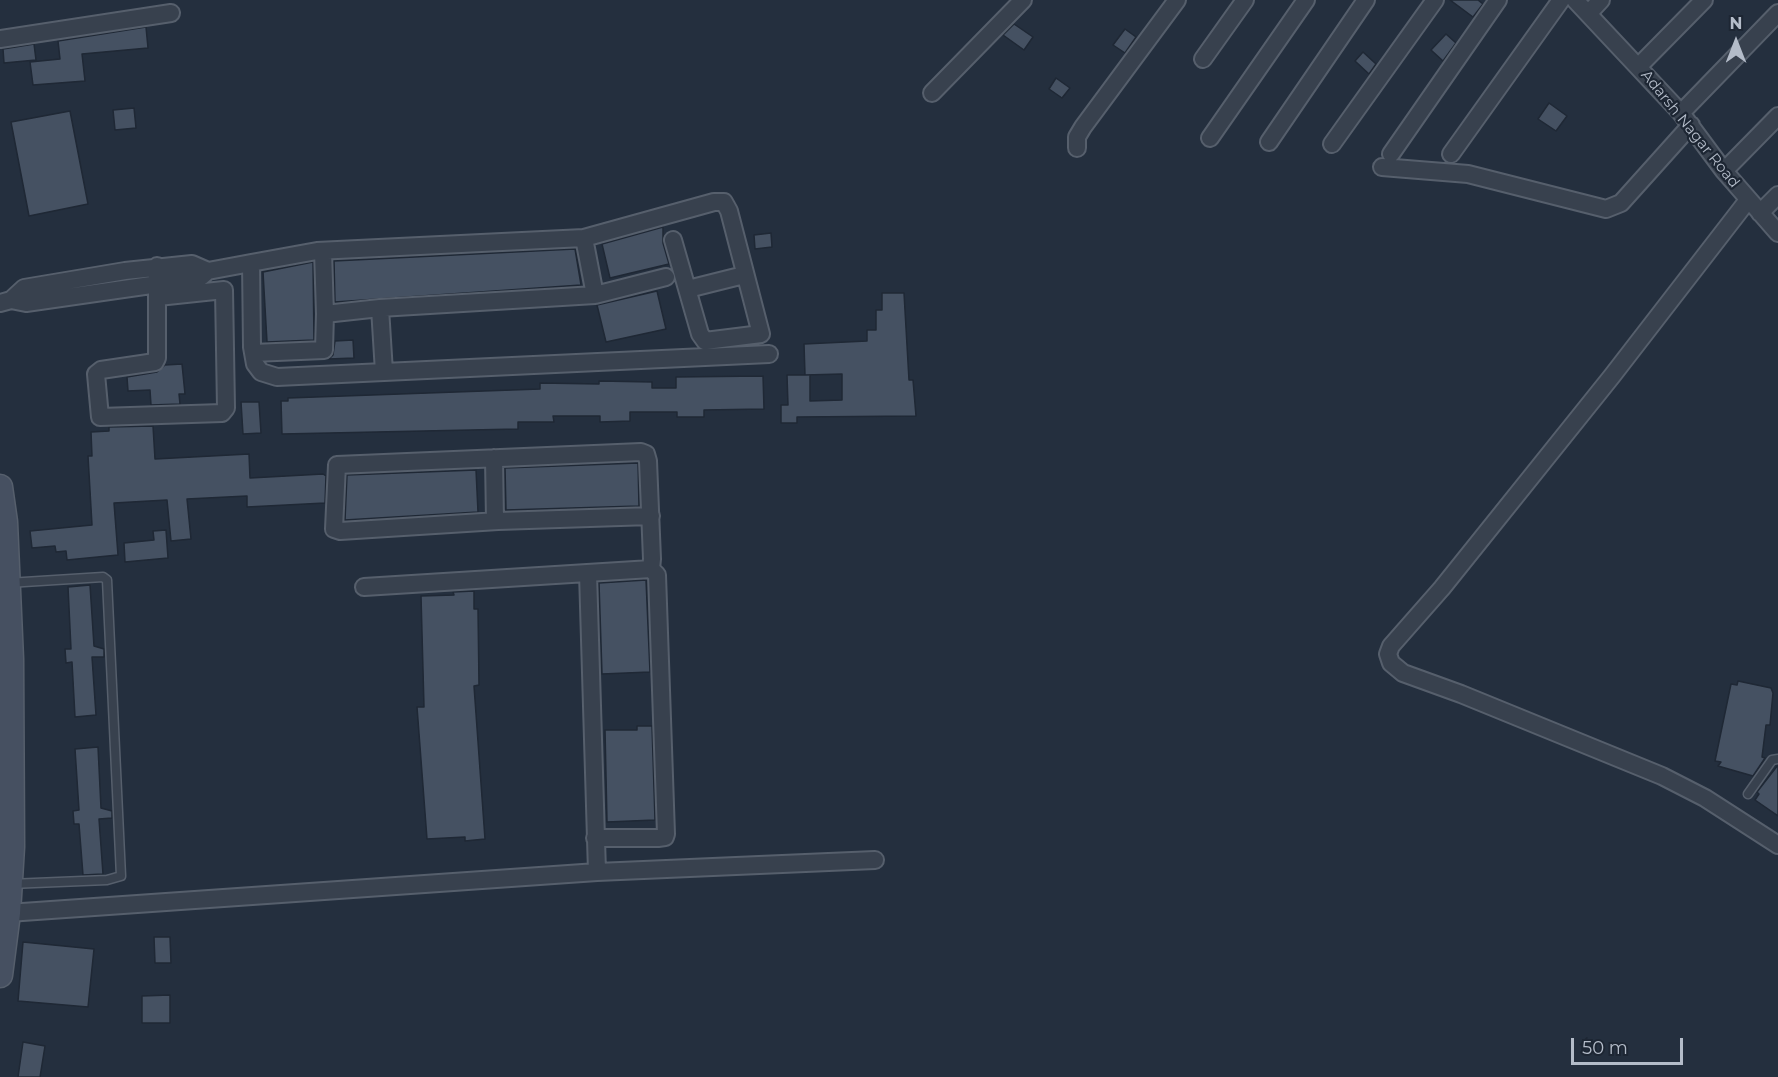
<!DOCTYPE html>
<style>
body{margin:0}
#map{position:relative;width:1778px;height:1077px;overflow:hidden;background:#242f3e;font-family:Montserrat,sans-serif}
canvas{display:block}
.north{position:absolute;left:1706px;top:12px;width:60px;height:60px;-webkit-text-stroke:4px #1d2633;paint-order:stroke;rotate:0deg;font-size:16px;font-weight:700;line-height:24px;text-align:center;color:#b4bcc9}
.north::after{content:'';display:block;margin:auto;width:21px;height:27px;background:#b4bcc9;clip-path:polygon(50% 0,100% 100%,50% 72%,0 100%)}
.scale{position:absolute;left:1571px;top:1038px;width:112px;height:27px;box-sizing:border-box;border:3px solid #b4bcc9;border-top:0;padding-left:8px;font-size:18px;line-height:21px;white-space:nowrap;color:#b4bcc9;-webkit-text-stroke:4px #1d2633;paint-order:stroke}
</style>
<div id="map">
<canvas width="1778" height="1077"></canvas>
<div class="north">N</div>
<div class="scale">50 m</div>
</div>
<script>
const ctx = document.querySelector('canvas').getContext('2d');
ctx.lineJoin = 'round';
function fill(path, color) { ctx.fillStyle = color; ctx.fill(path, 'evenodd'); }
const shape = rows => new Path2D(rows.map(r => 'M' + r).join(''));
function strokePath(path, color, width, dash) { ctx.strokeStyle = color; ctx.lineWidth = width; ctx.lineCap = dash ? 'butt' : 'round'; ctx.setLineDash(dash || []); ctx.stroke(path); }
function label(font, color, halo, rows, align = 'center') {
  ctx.font = font + ' Montserrat,sans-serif'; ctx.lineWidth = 4.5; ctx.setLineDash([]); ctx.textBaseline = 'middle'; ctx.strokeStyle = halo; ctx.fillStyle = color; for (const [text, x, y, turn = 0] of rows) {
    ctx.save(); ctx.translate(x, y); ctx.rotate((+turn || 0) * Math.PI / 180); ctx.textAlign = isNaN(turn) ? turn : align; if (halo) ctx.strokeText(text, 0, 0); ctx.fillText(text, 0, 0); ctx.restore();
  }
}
const building = shape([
 [1450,0,1478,0,1483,4,1473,17,1450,0],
 [1014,24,1033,37,1024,50,1003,35,1014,24],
 [146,27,148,48,82,54,85,81,33,85,30,62,60,59,58,41,146,27],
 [1125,29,1136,37,1125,53,1113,45,1125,29],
 [1446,34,1456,43,1443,61,1431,50,1446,34],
 [34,44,36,60,4,63,3,49,34,44],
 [1363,52,1376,64,1369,74,1355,61,1363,52],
 [1056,78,1070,88,1062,98,1049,89,1056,78],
 [1549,103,1567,116,1556,131,1538,119,1549,103],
 [134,108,136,128,115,130,113,110,134,108],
 [70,111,88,204,29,216,11,122,70,111],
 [663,227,663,243,669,264,610,278,602,244,663,227],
 [771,233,772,247,755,249,754,235,771,233],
 [575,249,581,285,335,302,334,261,575,249],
 [313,262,314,340,267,342,263,272,313,262],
 [657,291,666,329,606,342,597,305,657,291],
 [882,293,904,293,909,380,913,380,916,416,797,417,797,423,781,423,781,405,788,405,787,375,810,375,810,401,842,400,842,374,805,375,804,344,867,341,867,330,876,330,876,310,882,310,882,293],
 [353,340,354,358,329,359,333,355,335,341,353,340],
 [182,364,185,394,179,394,180,404,151,405,150,390,128,391,127,377,157,372,165,365,182,364],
 [763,376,764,409,704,410,704,417,677,417,677,412,630,412,630,421,600,422,600,416,553,416,554,422,518,422,518,429,282,434,281,401,288,401,288,398,540,389,540,383,599,384,599,381,652,382,652,388,676,388,676,377,763,376],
 [241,402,259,402,261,433,243,434,241,402],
 [153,426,155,459,249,454,250,478,323,474,326,476,325,503,247,507,247,496,187,499,191,539,171,541,167,500,114,503,118,555,67,560,66,551,56,552,55,546,32,548,30,531,92,525,88,456,92,456,91,432,109,431,109,427,153,426],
 [638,463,639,506,506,510,505,468,638,463],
 [476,470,478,512,345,520,347,475,476,470],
 [166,530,168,558,125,562,124,543,154,540,153,531,166,530],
 [646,580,650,672,602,674,599,583,646,580],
 [90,585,94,646,104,649,104,657,92,657,96,715,75,717,72,662,66,663,65,649,71,649,68,587,90,585],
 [474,591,474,609,478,609,479,685,474,686,485,839,465,841,465,837,427,839,417,707,424,707,421,596,454,595,453,592,474,591],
 [1738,681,1771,688,1773,693,1770,725,1766,725,1762,757,1765,758,1753,776,1718,766,1721,762,1715,761,1731,684,1737,685,1738,681],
 [637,726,652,726,655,820,607,822,605,730,637,730,637,726],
 [98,747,101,808,112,811,112,818,99,819,103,874,83,875,79,824,74,824,73,811,79,810,75,749,98,747],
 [1778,765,1778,816,1755,800,1759,794,1757,792,1778,765],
 [154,937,170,937,171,963,155,963,154,937],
 [23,942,94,949,88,1007,18,1001,23,942],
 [170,995,170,1023,142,1023,142,996,170,995],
 [23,1042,45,1046,40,1077,18,1077,23,1042]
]);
fill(building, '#455162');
strokePath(building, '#1f2835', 1.5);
const lane = shape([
 [8,583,103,577,107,580,121,876,107,880,10,884],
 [1748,794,1772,760,1778,759]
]);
const street = shape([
 [1575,0,1681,113,1724,171,1778,233],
 [1588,14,1601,0],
 [0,39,171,13],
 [1203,59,1245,0],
 [1639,66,1704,0],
 [932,93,1023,0],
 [1681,113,1778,13],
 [1210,138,1306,0],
 [1269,142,1366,0],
 [1332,144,1435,0],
 [1077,148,1077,137,1083,127,1177,0],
 [1391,154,1498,0],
 [1451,154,1561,0],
 [1382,167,1468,174,1606,209,1621,203,1691,125],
 [1724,171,1778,116],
 [1748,200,1612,376,1442,588,1391,646,1388,654,1391,663,1403,673,1461,694,1662,776,1705,798,1778,845],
 [1760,213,1778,195],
 [584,238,595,295,666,277],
 [323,251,325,314,380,308],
 [251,263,317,251,584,238,714,202,724,202,729,211,761,334,705,341,700,334,673,240],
 [157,266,157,358,155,362,101,370,96,374,100,417,222,413,226,408,224,290,158,297],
 [688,289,744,275],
 [11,300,24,288,125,271,192,264,208,271],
 [0,303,11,300,26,303,193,279,201,277,208,271,251,263,252,347,255,364,261,372,277,377,769,354],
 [253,353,324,350,325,314],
 [384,372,380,308,595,295],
 [494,458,495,521],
 [588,573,597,872],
 [364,587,651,569,652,559,648,461,646,454,641,452,337,465,334,529,340,531,498,521,651,516],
 [595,838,658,838,665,837,666,834,657,575,651,569],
 [8,913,597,872,875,860]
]);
const secondary = shape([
 [0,487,5,522,11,659,12,847,8,913,0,975]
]);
strokePath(lane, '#565f6c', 11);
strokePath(street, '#565f6c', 20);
strokePath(secondary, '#565f6c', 27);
strokePath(lane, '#38414e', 8);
strokePath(street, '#38414e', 16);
strokePath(secondary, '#465061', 24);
label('15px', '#b4bcc9', '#1d2633', [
 ["Adarsh Nagar Road",1690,129,51]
]);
</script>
